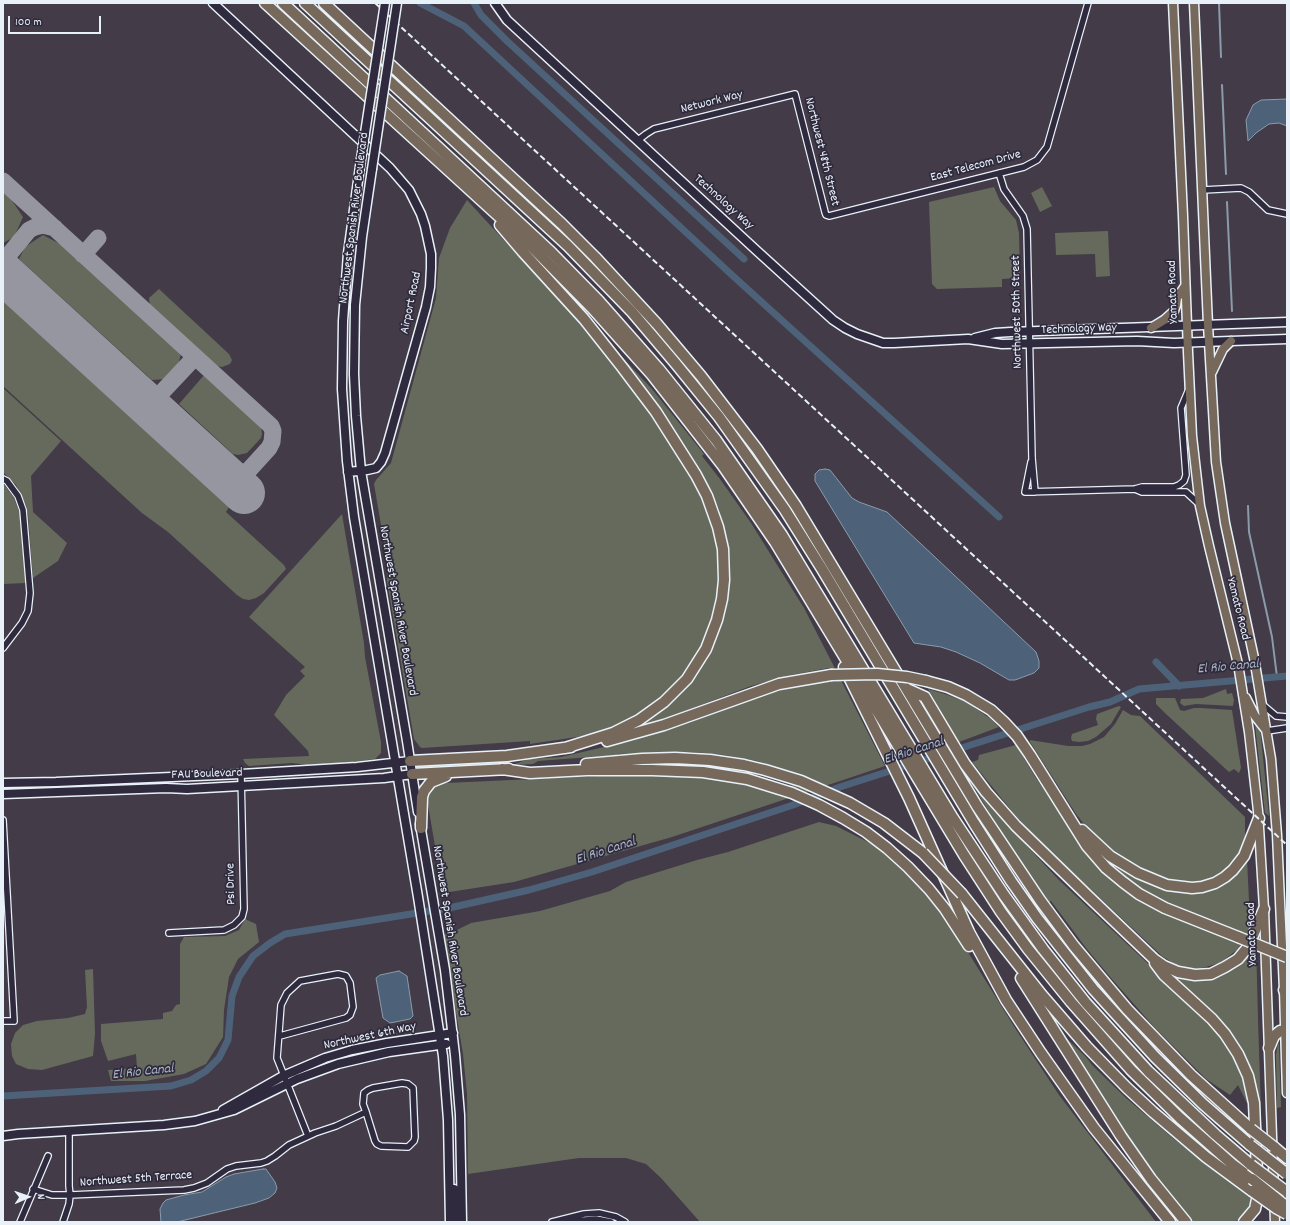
<!DOCTYPE html>
<style>
body{margin:0}
#map{position:relative;width:1290px;height:1225px;overflow:hidden;background:#433b47;font-family:Dekko,sans-serif}
canvas{display:block}
.frame{position:absolute;inset:0;border:4px solid #e8f1f8;pointer-events:none}
.north{position:absolute;left:8px;top:1177px;width:40px;height:40px;-webkit-text-stroke:3px #2f2a3d;paint-order:stroke;rotate:88deg;font-size:11px;font-weight:700;line-height:16px;text-align:center;color:#e8f1f8}
.north::after{content:'';display:block;margin:auto;width:14px;height:18px;background:#e8f1f8;clip-path:polygon(50% 0,100% 100%,50% 72%,0 100%)}
.scale{position:absolute;left:8px;top:16px;width:93px;height:18px;box-sizing:border-box;border:2px solid #e8f1f8;border-top:0;padding-left:5px;font-size:12px;line-height:14px;white-space:nowrap;color:#e8f1f8;-webkit-text-stroke:3px #2f2a3d;paint-order:stroke}
</style>
<div id="map">
<canvas width="1290" height="1225"></canvas>
<div class="frame"></div>
<div class="north">N</div>
<div class="scale">100 m</div>
</div>
<script>
const ctx = document.querySelector('canvas').getContext('2d');
ctx.lineJoin = 'round';
function fill(path, color) { ctx.fillStyle = color; ctx.fill(path, 'evenodd'); }
const shape = rows => new Path2D(rows.map(r => 'M' + r).join(''));
function strokePath(path, color, width, dash) { ctx.strokeStyle = color; ctx.lineWidth = width; ctx.lineCap = dash ? 'butt' : 'round'; ctx.setLineDash(dash || []); ctx.stroke(path); }
function label(font, color, halo, rows, align = 'center') {
  ctx.font = font + ' Dekko,sans-serif'; ctx.lineWidth = 3.5; ctx.setLineDash([]); ctx.textBaseline = 'middle'; ctx.strokeStyle = halo; ctx.fillStyle = color; for (const [text, x, y, turn = 0] of rows) {
    ctx.save(); ctx.translate(x, y); ctx.rotate((+turn || 0) * Math.PI / 180); ctx.textAlign = isNaN(turn) ? turn : align; if (halo) ctx.strokeText(text, 0, 0); ctx.fillText(text, 0, 0); ctx.restore();
  }
}
fill(shape([
 [994,187,1000,201,1016,220,1019,233,1020,278,1002,279,1002,287,937,289,932,284,929,202],
 [1042,187,1052,206,1040,212,1031,193],
 [3,191,11,199,23,217,14,237,3,243],
 [467,200,603,348,665,434,703,496,713,521,718,544,721,570,719,595,706,641,681,680,658,704,614,729,577,737,530,744,530,741,422,748,420,747,414,739,387,581,388,566,374,484,376,480,391,463,436,298,439,258,450,228],
 [1108,231,1110,276,1096,277,1095,254,1056,255,1055,233],
 [43,235,62,245,178,349,181,354,178,365,165,379,152,380,19,259,25,247],
 [159,289,229,354,232,360,230,364,222,367,213,365,150,307,149,298],
 [3,301,229,507,226,512,284,565,286,569,264,593,256,598,249,600,243,599,237,595,168,532,142,513,3,386],
 [611,345,652,389,704,454,702,456,720,479,751,523,804,608,885,766,672,837,514,882,443,893,427,799,434,786,445,780,446,783,642,774,676,774,722,778,772,791,813,779,757,761,724,755,693,752,617,754,617,755,538,761,533,764,513,765,528,759,561,757,634,740,689,723,760,696,781,690,811,684,837,681,829,668,791,675,751,686,674,715,635,728,703,660,706,661,714,645,725,610,728,593,729,558,727,539,719,509,712,493,690,454,687,455],
 [205,374,261,426,262,434,261,438,247,453,238,455,233,454,179,404],
 [3,388,61,441,31,476,33,512,67,543,58,561,33,578,28,516,26,505,16,485,3,472],
 [3,483,14,498,21,517,26,583,3,584],
 [342,514,364,643,365,657,381,742,381,753,375,759,353,762,307,765,292,763,249,766,245,763,243,759,309,756,308,751,274,715,286,695,305,676,300,671,305,667,249,617],
 [928,689,945,694,966,702,991,719,999,727,959,742],
 [1226,689,1227,694,1232,693,1234,700,1233,706,1196,704,1184,706,1180,703,1181,699,1203,698],
 [1156,698,1175,698,1180,710,1184,711,1194,708,1201,708,1232,710,1241,768,1239,773,1234,769,1229,772,1166,714,1156,704],
 [1119,706,1121,707,1111,724,1096,737,1088,741,1079,742,1072,741,1071,738,1072,734,1098,725,1096,719,1097,714],
 [1123,710,1131,715,1140,716,1245,817,1245,836,1238,855,1221,873,1207,881,1199,883,1187,884,1163,878,1147,872,1120,857,1108,848,1087,828,1076,814,1030,742,1030,740,1068,746,1082,746,1090,744,1104,737,1115,724],
 [1255,725,1260,728,1269,816,1265,813],
 [1016,745,1036,778,1085,849,1114,880,1168,904,1145,892,1115,870,1098,852,1192,891,1247,859,1250,922,1248,931,1238,949,1220,963,1198,969,1188,968,1176,965,1162,956,1040,842,1015,815,972,762,978,760,979,755],
 [972,784,974,784,1008,826,1059,880,1208,1020,1232,1052,1242,1073,1249,1101,1247,1103,1238,1085,1230,1095,1206,1079,1155,1028,1111,978,1086,948,1051,901,1049,902,1037,886,998,827],
 [819,822,836,826,876,846,916,882,948,920,1015,1028,1059,1095,1156,1222,700,1222,661,1178,646,1164,626,1158,579,1158,468,1174,467,1094,463,1054,443,935,453,932,471,923,540,911,610,891,626,882,697,860,728,852],
 [245,919,256,924,259,942,238,959,229,977,224,1010,223,1037,206,1064,184,1074,145,1081,111,1081,108,1070,137,1068,136,1054,108,1061,101,1041,101,1024,163,1019,163,1013,172,1011,176,1005,180,1004,180,944,184,937,225,936,239,930],
 [1256,942,1258,1019,1261,1112,1259,1112,1251,1075,1173,978,1174,977,1181,979,1197,980,1215,979,1226,973,1242,962],
 [93,969,95,1034,93,1056,42,1070,28,1069,16,1064,12,1056,11,1044,15,1033,23,1025,37,1021,68,1018,85,1014,87,1007,85,970],
 [1061,1033,1085,1056,1093,1066,1126,1098,1174,1139,1250,1197,1250,1204,1247,1211,1239,1219,1234,1222,1192,1222,1189,1220,1177,1206,1134,1148],
 [1278,1044,1279,1044,1281,1107,1277,1108,1276,1054]
]), '#666a5c');
const water = shape([
 [1287,99,1287,126,1279,123,1269,124,1256,133,1248,141,1246,120,1253,105,1261,100,1287,99],
 [825,469,830,470,852,498,859,502,887,512,1036,652,1039,661,1039,668,1034,673,1015,680,1009,680,980,663,956,652,941,647,914,643,815,481,815,474,819,470,825,469],
 [399,971,407,976,413,1016,410,1019,390,1023,383,1018,376,978,380,975,399,971],
 [263,1169,266,1169,275,1182,277,1188,275,1193,269,1198,255,1203,177,1222,161,1222,160,1209,163,1203,166,1200,184,1195,202,1192,226,1177,234,1174,263,1169]
]);
fill(water, '#4d6278');
strokePath(water, '#8b9bab', 1);
strokePath(shape([
 [1219,3,1221,57],
 [1222,85,1226,174],
 [1227,202,1232,311],
 [1248,506,1249,532,1272,637,1277,677]
]), '#8b9bab', 2);
strokePath(shape([
 [420,3,464,26,733,276,999,517],
 [474,3,481,15,507,41,744,259],
 [1156,662,1179,686],
 [3,1096,171,1086,191,1080,206,1071,219,1058,228,1040,232,996,239,977,253,956,270,943,285,934,449,908,529,890,592,872,793,805,840,787,1089,707,1110,702,1139,689,1287,676]
]), '#4d6278', 7);
strokePath(shape([
 [3,181,271,426,273,431,272,442,269,448,249,470,242,473,235,474,225,474,219,471],
 [83,255,98,238],
 [9,279,7,275,5,265,7,257,29,230,35,227,43,225,55,228],
 [149,406,195,357]
]), '#9696a0', 17);
strokePath(shape([
 [3,273,244,493]
]), '#9696a0', 42);
const street = shape([
 [637,141,646,134,654,129,795,94,825,212,826,215,829,216,1024,167,1037,160,1047,147,1088,3],
 [999,173,1004,189,1023,216,1027,229,1032,458,1035,492],
 [1203,190,1241,188,1249,192,1268,210,1287,214],
 [1031,462,1025,492,1135,489,1142,487,1174,487,1179,485,1184,481,1186,475,1181,408,1189,389],
 [3,479,7,481,18,496,23,510,30,593,28,611,22,623,3,648],
 [1135,489,1142,492,1186,492,1199,504],
 [1263,705,1276,716,1287,717],
 [1267,731,1287,728],
 [3,820,14,1021,3,1021],
 [169,933,224,930,234,925,242,917,244,909,241,774],
 [280,1036,346,1018,350,1015,353,1007,350,983,346,976,338,974,300,981,287,993,281,1005,277,1058,308,1136],
 [402,1083,408,1084,413,1088,415,1137,414,1141,408,1147,381,1146,377,1144,375,1141,366,1112,363,1104,364,1093,368,1090,373,1088,402,1083],
 [33,1189,52,1195,70,1195,184,1190,194,1188,207,1183,227,1169,236,1166,261,1163,267,1161,275,1156,289,1145,315,1133,336,1126,366,1112],
 [20,1222,48,1156],
 [63,1222,69,1204,70,1195,69,1186,69,1130],
 [552,1222,584,1214,599,1213,616,1217,625,1222],
 [564,1222,596,1219,611,1222]
]);
const secondary = shape([
 [213,3,390,168,409,190,421,214,425,226,431,254,431,268,430,287,426,307,385,453,381,462,376,468,367,470,348,472],
 [495,3,507,20,756,250,833,320,845,328,857,334,883,343,894,343,968,339,1002,344,1137,341,1174,343,1287,339],
 [361,159,348,253,343,321,342,389,347,461,354,517,418,897,443,1056,448,1120,450,1222],
 [372,169,362,237,355,305,354,374,356,416,361,471,407,741,418,812],
 [975,338,995,333,1011,332,1287,322],
 [3,783,56,782,241,774,357,767,410,761],
 [3,794,166,788,187,789,384,778,412,774],
 [420,824,445,970,455,1055,460,1115,462,1222],
 [223,1110,283,1076,325,1058,352,1050,387,1043,453,1033],
 [3,1136,18,1134,164,1125,195,1121,234,1110,297,1079,338,1064,389,1052,446,1044],
 [454,1189,455,1222]
]);
const primary = shape([
 [1173,3,1183,216,1188,352,1192,436,1197,480,1200,506,1209,546,1238,664,1249,732,1258,811,1264,909,1275,1222],
 [1194,3,1208,325,1216,462,1225,523,1254,658,1271,759,1277,835,1284,990,1287,1093],
 [1151,328,1164,320,1174,311,1176,305,1177,298,1185,286],
 [1212,372,1223,349,1231,341],
 [1246,698,1255,716,1266,730]
]);
const highway = shape([
 [265,3,528,243,592,308,652,375,723,466,775,542,964,855,1001,912,1028,949,1071,1002,1131,1070,1180,1118,1232,1164,1252,1179],
 [283,3,551,252,599,301,659,369,716,440,782,535,953,818,1004,895,1043,949,1086,1003,1148,1071,1216,1135,1251,1165],
 [305,3,568,246,632,312,676,364,719,417,785,510,822,569,974,823,1011,881,1037,918,1093,989,1155,1057,1203,1104,1250,1145],
 [324,3,562,224,595,257,657,324,701,376,757,449,796,506,977,806,1040,900,1074,946,1127,1009,1191,1075,1251,1129],
 [500,225,523,252,584,319,622,367,656,412,696,475,707,496,718,527,723,549,724,580,722,599,717,620,706,649,687,679,664,702,639,720,613,733,565,748],
 [844,667,909,798,969,932,1006,1000,1041,1053,1094,1128,1170,1222],
 [926,681,948,687,966,695,991,710,1004,722,1017,736,1030,755,1087,846,1106,868,1123,882,1139,894,1165,908,1238,937],
 [907,689,925,697,965,764,986,792,1016,826,1089,897,1154,959,1164,966,1178,972,1195,975,1211,974,1225,967,1238,959,1248,947,1264,909],
 [607,741,664,725,779,684,831,675],
 [410,761,507,756,571,747],
 [586,764,642,759,675,758,710,760,744,765,765,770,801,781,850,803,884,823,923,853],
 [502,769,530,773,587,770,652,770,703,772,747,779,792,793,819,805,843,818,866,832,887,848,908,867,929,889,945,909,969,946],
 [412,774,509,769],
 [421,828,422,797,424,791,431,782,446,776],
 [1082,830,1110,856,1138,873,1167,885,1192,888,1202,887,1215,883,1225,877,1233,870,1244,856,1259,818],
 [962,894,1042,995,1087,1047,1127,1088,1153,1112,1206,1157,1252,1191],
 [1155,963,1164,975,1212,1019,1225,1034,1238,1054,1248,1076,1254,1103,1258,1194,1255,1209,1244,1222],
 [1021,978,1121,1136,1151,1179,1186,1222],
 [1284,990,1287,996],
 [1269,1048,1274,1036,1280,1031,1287,1030],
 [1274,1147,1287,1158]
]);
strokePath(street, '#e8f1f8', 8);
strokePath(secondary, '#e8f1f8', 11);
strokePath(primary, '#e8f1f8', 11);
strokePath(highway, '#e8f1f8', 13);
strokePath(street, '#2f2a3d', 5.5);
strokePath(secondary, '#2f2a3d', 8);
strokePath(primary, '#76695c', 8);
strokePath(highway, '#76695c', 10);
strokePath(shape([
 [375,3,1287,845]
]), '#e8f1f8', 2, [6, 3]);
const secondaryBridge = shape([
 [361,159,385,3],
 [372,169,397,3]
]);
const highwayBridge = shape([
 [831,675,877,674,907,677,926,681],
 [923,853,962,894],
 [1238,937,1287,957],
 [1251,1129,1274,1147],
 [1250,1145,1287,1174],
 [1251,1165,1287,1192],
 [1252,1179,1287,1207],
 [1252,1191,1276,1208,1287,1214]
]);
strokePath(secondaryBridge, '#e8f1f8', 11, []);
strokePath(highwayBridge, '#e8f1f8', 13, []);
strokePath(secondaryBridge, '#2f2a3d', 8);
strokePath(highwayBridge, '#76695c', 10);
label('13px', '#e8f1f8', '#2f2a3d', [
 ["Network Way",712,103,-14],
 ["Northwest 48th Street",821,152,76],
 ["East Telecom Drive",976,167,-15],
 ["Technology Way",723,203,42],
 ["Northwest Spanish River Boulevard",355,218,-83],
 ["Yamato Road",1174,292,-92],
 ["Airport Road",412,303,-78],
 ["Northwest 50th Street",1018,312,-91],
 ["Technology Way",1079,330,-2],
 ["Yamato Road",1237,609,76],
 ["Northwest Spanish River Boulevard",397,611,80],
 ["FAU Boulevard",207,775,-2],
 ["Psi Drive",232,884,-91],
 ["Northwest Spanish River Boulevard",449,931,81],
 ["Yamato Road",1253,934,-92],
 ["Northwest 6th Way",370,1037,-12],
 ["Northwest 5th Terrace",136,1180,-4]
]);
label('italic 14px', '#aab8c5', '#2f2a3d', [
 ["El Rio Canal",1228,668,-5],
 ["El Rio Canal",914,752,-18],
 ["El Rio Canal",606,852,-18],
 ["El Rio Canal",143,1073,-6]
]);
</script>
